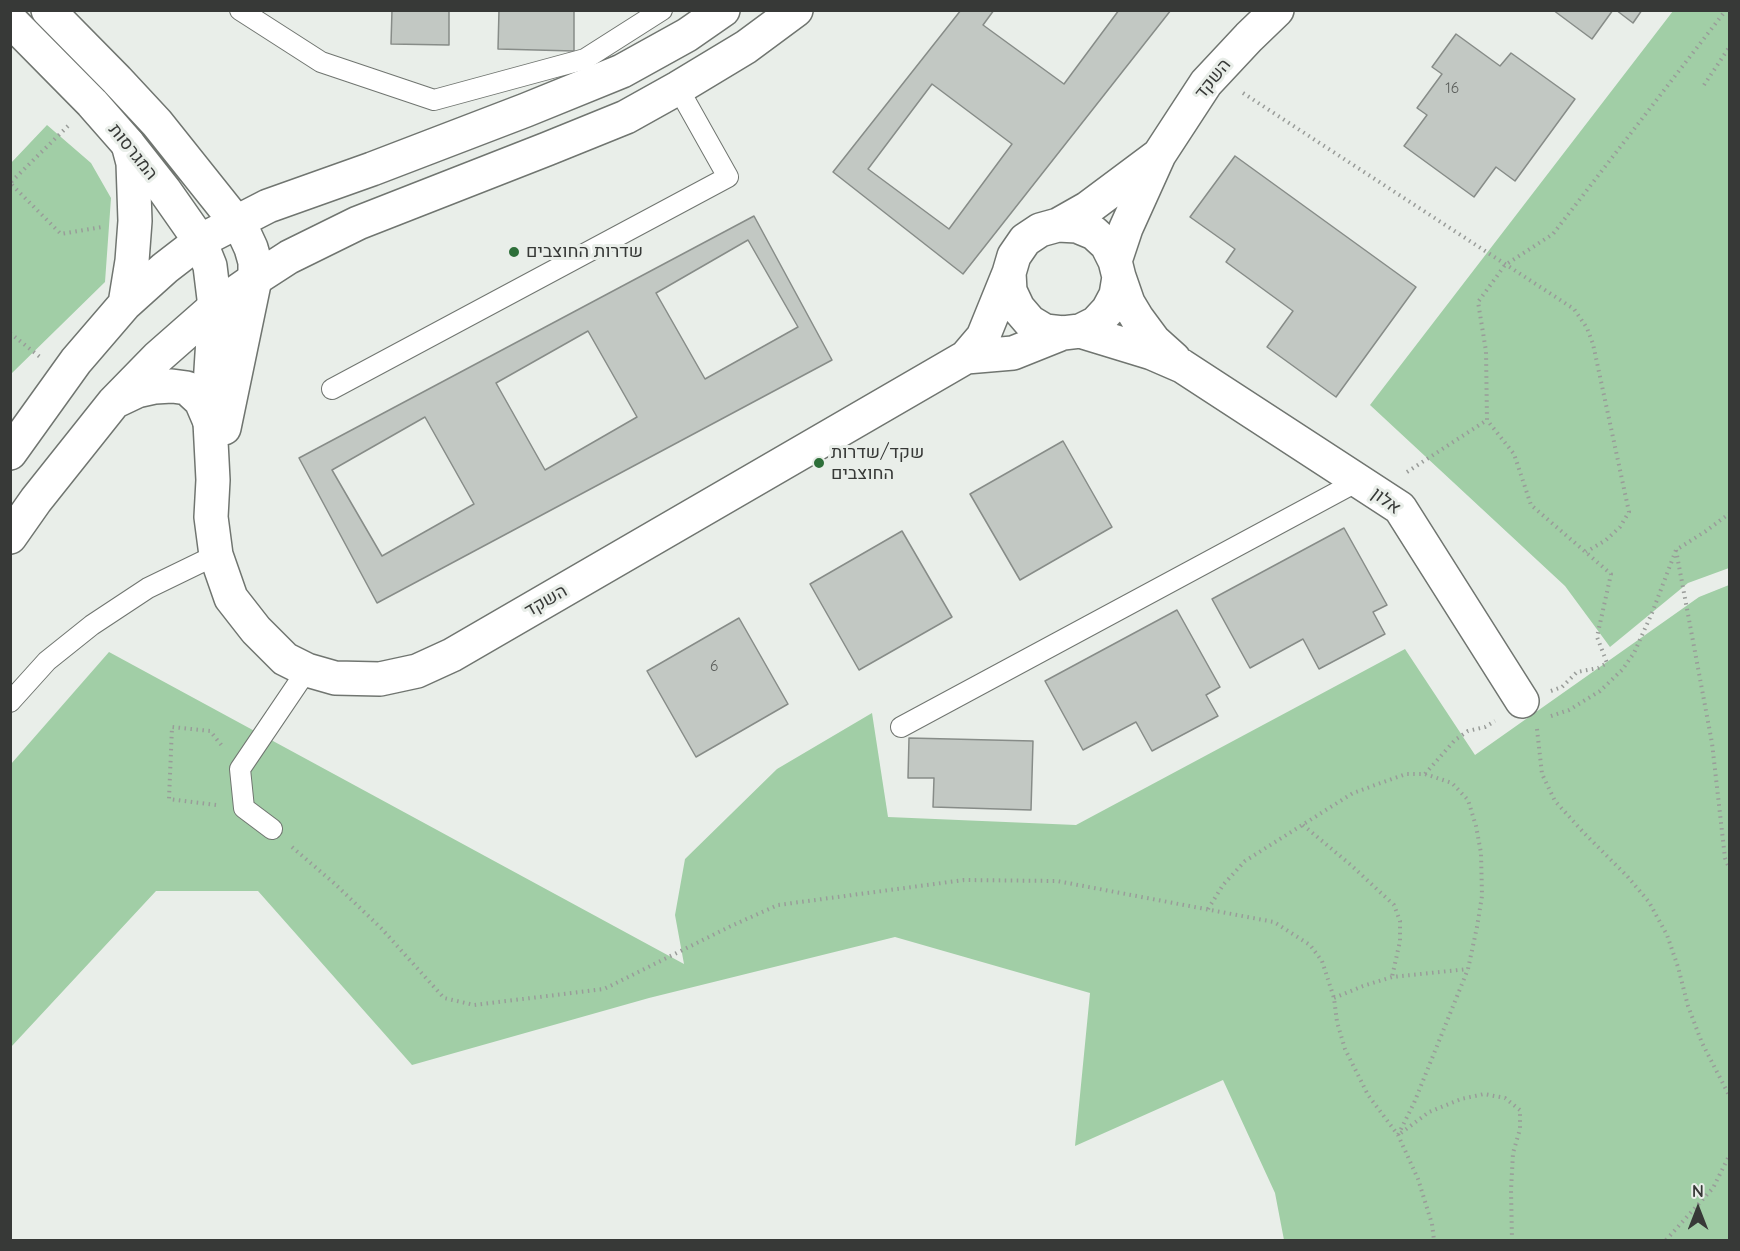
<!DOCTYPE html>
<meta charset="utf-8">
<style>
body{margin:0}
#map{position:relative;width:1740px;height:1251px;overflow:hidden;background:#e9eee9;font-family:Quicksand,sans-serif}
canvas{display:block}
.frame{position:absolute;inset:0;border:12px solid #373937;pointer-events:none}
.north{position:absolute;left:1668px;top:1179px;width:60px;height:60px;-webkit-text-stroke:4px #e9eee9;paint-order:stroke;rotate:0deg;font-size:16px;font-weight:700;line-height:24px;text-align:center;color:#373937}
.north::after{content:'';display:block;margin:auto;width:21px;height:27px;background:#373937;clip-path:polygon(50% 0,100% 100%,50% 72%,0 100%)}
</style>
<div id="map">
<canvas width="1740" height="1251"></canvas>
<div class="frame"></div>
<div class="north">N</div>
</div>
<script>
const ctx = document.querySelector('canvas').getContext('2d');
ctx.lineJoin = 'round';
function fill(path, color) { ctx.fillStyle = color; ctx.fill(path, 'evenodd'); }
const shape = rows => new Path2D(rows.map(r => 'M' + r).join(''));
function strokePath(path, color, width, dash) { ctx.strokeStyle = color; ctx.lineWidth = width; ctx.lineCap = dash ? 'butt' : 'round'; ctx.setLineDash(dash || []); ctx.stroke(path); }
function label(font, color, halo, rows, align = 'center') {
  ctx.font = font + ' Quicksand,Heebo,sans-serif'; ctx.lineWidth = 6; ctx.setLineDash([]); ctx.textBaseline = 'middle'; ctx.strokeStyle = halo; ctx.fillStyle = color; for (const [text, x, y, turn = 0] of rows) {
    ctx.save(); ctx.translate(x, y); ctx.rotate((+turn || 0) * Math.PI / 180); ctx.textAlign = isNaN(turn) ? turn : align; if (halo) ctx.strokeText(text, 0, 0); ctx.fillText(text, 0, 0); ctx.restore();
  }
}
fill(shape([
 [1673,11,1729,11,1729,568,1688,583,1610,647,1565,586,1370,405],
 [47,125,91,163,111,198,105,282,11,374,11,163],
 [1729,585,1729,1240,1284,1240,1275,1193,1223,1080,1075,1146,1090,993,895,937,649,998,412,1065,258,891,156,891,11,1047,11,764,109,652,684,964,675,915,685,859,777,769,872,713,888,817,1076,825,1405,649,1475,755,1699,597]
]), '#a1cea6');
const building = shape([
 [392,10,449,10,449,45,391,44,392,10],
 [499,10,574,10,574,51,498,49,499,10],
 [961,10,1171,10,963,274,833,172,961,10],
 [994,10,1119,10,1064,84,983,25,994,10],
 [1553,10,1613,10,1592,39,1553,10],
 [1616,10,1642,10,1633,23,1616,10],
 [1456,34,1500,66,1511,53,1575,99,1515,181,1496,167,1474,197,1404,146,1427,115,1417,108,1442,74,1432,67,1456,34],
 [932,84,1012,144,949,229,868,169,932,84],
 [1235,156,1416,287,1336,397,1267,347,1293,311,1226,262,1235,249,1190,217,1235,156],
 [754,216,832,360,377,603,299,458,754,216],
 [748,240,798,327,705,379,656,293,748,240],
 [588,331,637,417,545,470,496,383,588,331],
 [425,417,474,504,382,556,332,470,425,417],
 [1063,441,1112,527,1020,580,970,494,1063,441],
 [1344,528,1387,605,1373,612,1385,634,1319,669,1303,639,1250,668,1212,599,1344,528],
 [902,531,952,617,859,670,810,584,902,531],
 [1177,610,1220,687,1206,695,1218,716,1152,751,1136,722,1083,750,1045,681,1177,610],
 [739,618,788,704,696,757,647,671,739,618],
 [909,738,1033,741,1031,810,933,807,934,778,908,778,909,738]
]);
fill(building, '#c2c8c3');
strokePath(building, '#878c88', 1.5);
const lane = shape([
 [240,10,321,62,434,100,585,59,662,10],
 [332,389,728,177,678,88],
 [10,702,47,661,92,625,148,588,216,555],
 [901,727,1358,481],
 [272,829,244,808,240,769,307,670]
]);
const street = shape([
 [48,10,117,80,157,123,236,222,245,235,251,248,255,262,255,279,224,428],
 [10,20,92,103,128,144,165,191,200,241,210,266,215,307,210,386,210,422,213,480,211,517,216,555,231,598,256,630,285,659,307,670,335,678,380,679,417,671,452,655,966,357,983,337,1009,273],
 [1058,225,1077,226,1094,233,1107,245,1115,261,1119,277,1116,295,1108,310,1096,323,1080,331,1063,333,1045,331,1030,322,1018,308,1010,291,1009,273,1014,256,1025,240,1040,230,1058,225,1088,208,1159,155],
 [1115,261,1126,228,1159,155,1206,83,1249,37,1277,10],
 [1119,277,1128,303,1137,318,1154,341,1174,359],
 [1080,331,1152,353,1182,366,1400,508,1522,701],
 [966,357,1013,353,1063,333]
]);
const secondary = shape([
 [125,304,132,261,135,221,133,163,128,144],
 [118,400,137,391,155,387,172,386,187,388,201,401,210,422],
 [10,453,76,361,125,304,165,268,200,241,268,206,372,169,526,110,622,71,687,35,723,10],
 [10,537,36,500,114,402,157,358,215,307,255,279,289,257,358,223,547,149,626,117,678,88,746,47,796,10]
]);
strokePath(lane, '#707570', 22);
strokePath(street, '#707570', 36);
strokePath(secondary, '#707570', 36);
strokePath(shape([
 [1704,85,1730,46],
 [1243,93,1574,309,1587,328,1593,344,1629,512,1620,527,1606,540,1586,552],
 [68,126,10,183,61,234,102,227],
 [10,333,40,357],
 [1407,472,1487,420],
 [1676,550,1712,743,1725,858,1730,870],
 [1551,691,1562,687,1577,672,1598,668,1607,663,1597,637,1611,574,1531,505,1514,454,1487,420,1486,351,1478,302,1505,265,1553,234,1726,10],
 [1551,716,1569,710,1600,691,1622,670,1634,653,1652,613,1676,550,1706,531,1730,513],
 [1537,729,1542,774,1555,801,1584,833,1627,876,1649,902,1667,935,1678,967,1688,1006,1702,1043,1730,1097],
 [1425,774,1455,740,1468,731,1485,727,1495,721],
 [216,805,169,799,172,727,210,731,223,747],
 [1303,825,1352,866,1394,905,1400,921,1400,941,1392,977],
 [292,847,335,884,381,928,444,998,474,1005,604,989,731,926,778,905,964,880,1057,881,1274,922,1310,945,1322,961,1334,998,1337,1022,1345,1049,1368,1095,1398,1135,1418,1179,1432,1224,1434,1240],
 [1208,909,1223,885,1245,861,1353,793,1406,774,1425,774,1452,783,1468,800,1476,826,1481,853,1482,896,1477,927,1468,969,1414,1103,1398,1135],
 [1334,998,1363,986,1392,977,1468,969],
 [1401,1133,1429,1112,1461,1099,1484,1094,1505,1098,1520,1110,1520,1129,1513,1153,1511,1190,1512,1240],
 [1666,1240,1713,1188,1730,1154]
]), '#999c99', 4, [1.5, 4.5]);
strokePath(lane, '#fff', 20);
strokePath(street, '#fff', 33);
strokePath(secondary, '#fff', 33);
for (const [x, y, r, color] of [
 [514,252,6,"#2d6f39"],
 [819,463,6,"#2d6f39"]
]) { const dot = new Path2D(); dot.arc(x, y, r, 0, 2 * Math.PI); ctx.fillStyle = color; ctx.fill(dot); strokePath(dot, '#e9eee9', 2); }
label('15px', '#5a5d5a', null, [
 ["16",1452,88],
 ["6",714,666]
]);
label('18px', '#373937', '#e9eee9', [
 ["השקד",1213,79,-51],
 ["המגרסות",133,152,51],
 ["אלון",1386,501,37],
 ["השקד",546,601,-30]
]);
label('18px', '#373937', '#e9eee9', [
 ["שדרות החוצבים",526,252],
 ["שקד/שדרות",831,453],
 ["החוצבים",831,474]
], 'left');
</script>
